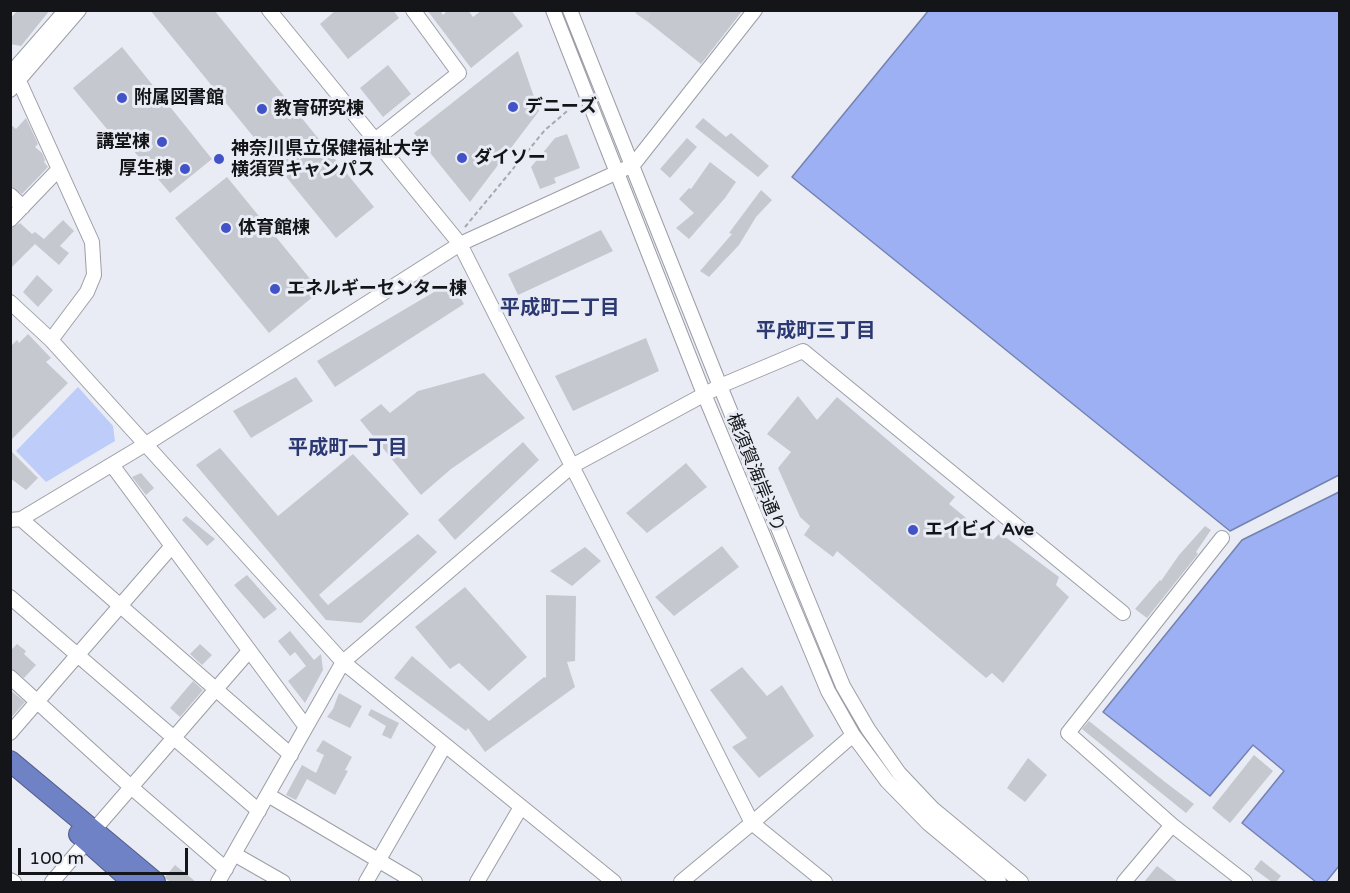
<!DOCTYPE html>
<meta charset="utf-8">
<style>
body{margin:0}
#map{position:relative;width:1350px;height:893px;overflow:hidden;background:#e9ecf4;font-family:"Varela Round",sans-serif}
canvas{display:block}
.frame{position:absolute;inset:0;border:12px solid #141518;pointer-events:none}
.scale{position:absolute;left:18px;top:848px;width:170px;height:27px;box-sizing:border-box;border:3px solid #141518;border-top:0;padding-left:8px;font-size:18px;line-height:21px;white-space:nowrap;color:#141518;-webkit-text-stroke:4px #e9ecf4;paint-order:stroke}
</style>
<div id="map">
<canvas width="1350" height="893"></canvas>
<div class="frame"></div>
<div class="scale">100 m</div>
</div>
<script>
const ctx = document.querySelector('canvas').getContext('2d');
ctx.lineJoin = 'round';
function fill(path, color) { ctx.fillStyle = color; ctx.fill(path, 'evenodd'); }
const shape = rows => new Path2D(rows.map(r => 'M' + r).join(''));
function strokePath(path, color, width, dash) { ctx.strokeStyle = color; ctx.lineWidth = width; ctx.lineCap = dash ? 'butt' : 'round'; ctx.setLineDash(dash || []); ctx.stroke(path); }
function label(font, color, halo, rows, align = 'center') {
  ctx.font = font + ' "Varela Round","Noto Sans JP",sans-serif'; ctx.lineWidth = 6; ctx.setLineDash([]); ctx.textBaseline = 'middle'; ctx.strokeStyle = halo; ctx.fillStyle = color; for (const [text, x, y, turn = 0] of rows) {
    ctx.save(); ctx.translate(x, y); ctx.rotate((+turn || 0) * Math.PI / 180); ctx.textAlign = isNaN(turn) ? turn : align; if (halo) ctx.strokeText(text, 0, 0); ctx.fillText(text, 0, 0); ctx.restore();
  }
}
fill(shape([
 [78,387,113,426,115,441,46,482,16,451]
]), '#beccfa');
const water = shape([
 [929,10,1339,11,1339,475,1230,531,792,177,929,10],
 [1339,492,1339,866,1326,882,1316,882,1242,823,1284,771,1253,745,1210,796,1103,712,1242,540,1339,492]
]);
fill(water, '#9db0f3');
strokePath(water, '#7482b1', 1.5);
fill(shape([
 [18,10,50,10,21,46,10,44,10,19],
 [150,10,214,10,374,207,336,238],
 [336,10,393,10,399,18,348,59,320,24],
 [427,10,440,10,443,15,448,10,468,10,473,17,482,10,511,10,523,26,471,68],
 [633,10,743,10,701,64],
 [122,47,212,159,170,193,126,142,121,146,73,88],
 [518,51,539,111,470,202,414,133],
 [388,65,411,94,383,117,360,88],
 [26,118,38,144,35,147,42,153,45,160,44,162,48,167,22,194,10,186,10,124,16,129],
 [703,118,726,137,731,133,769,166,758,177,695,127],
 [567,134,580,168,554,178,556,183,540,189,531,167,555,138],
 [687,138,697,147,670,178,660,169],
 [710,162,736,182,725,198,689,239,676,228,694,213,679,199,689,188,691,189],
 [227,177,320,291,269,333,175,218],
 [761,190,772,200,756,217,739,245,709,277,700,271,732,234,729,233],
 [63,220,74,231,60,246,69,253,59,265,35,244,10,269,10,229,20,223,32,234,35,232,44,239],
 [601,230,613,251,518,295,508,274],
 [37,275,53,290,38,307,23,292],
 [451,282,464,304,335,387,317,361],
 [28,334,51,358,46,362,68,383,10,441,10,347,17,340,19,343],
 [646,338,659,371,573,411,555,376],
 [484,373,525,418,451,469,421,495,360,420,381,404,390,413,418,391],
 [296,377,313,401,251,438,233,411],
 [798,396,817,420,837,397,955,497,949,504,993,540,1000,533,1059,577,1056,585,1069,597,1003,683,992,673,986,678,837,551,833,557,804,535,810,526,800,517,778,468,791,452,767,434],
 [523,442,539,460,455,540,438,520],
 [220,448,278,516,353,454,409,514,319,595,328,605,418,534,437,552,361,623,326,620,196,465],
 [10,450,38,478,26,490,10,478],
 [686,463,707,487,647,533,626,513],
 [141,473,154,488,146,495,132,477],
 [186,516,215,539,207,546,182,520],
 [1205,526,1211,530,1196,552,1198,554,1147,618,1135,609,1160,580,1161,581,1179,555],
 [722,546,739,567,674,616,655,597],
 [585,547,601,561,572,586,550,571],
 [247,575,277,609,264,619,234,585],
 [465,587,527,657,489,691,459,663,450,669,415,627],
 [546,595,576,596,575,661,567,662,575,687,485,752,468,728,466,731,394,678,412,656,489,721,544,677,546,678],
 [290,631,314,660,321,654,323,670,305,703,288,681,306,666,295,652,290,656,278,641],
 [17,644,26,651,24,654,36,665,24,678,10,668,10,651],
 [200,644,212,655,202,665,190,654],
 [742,667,767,696,782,685,814,736,759,778,732,747,747,738,710,690],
 [193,681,203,690,180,717,170,708],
 [10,690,25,702,10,719],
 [339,693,362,706,350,728,327,717,333,709],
 [371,709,399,723,391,739,382,735,386,726,368,715],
 [1089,721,1165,782,1194,804,1186,813,1082,729],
 [323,740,352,757,345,770,348,771,335,795,307,779,296,800,286,795,302,765,316,773,324,755,316,751],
 [1254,755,1273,771,1230,823,1212,808],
 [1028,758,1047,775,1025,802,1007,788],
 [1261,860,1281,876,1276,882,1272,882,1254,869],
 [175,865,196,882,171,882,166,879,165,877],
 [1157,866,1178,882,1144,882]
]), '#c5c8cf');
strokePath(shape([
 [641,17,646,10]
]), '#c9ccd3', 14, [14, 7]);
const minor = shape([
 [269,10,460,244,752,823,825,882],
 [553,10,704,394,828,691,853,735,887,781,928,823,999,882],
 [570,10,720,386,843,686,868,729,899,773,933,809,1021,882],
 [10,73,19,81,92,242,94,275,87,292,51,340],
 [10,74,66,10],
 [10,90,79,10],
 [375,140,459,73,413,10],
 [10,195,23,207],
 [10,220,59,169],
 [10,302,51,340,343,662,614,882],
 [112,465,306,727],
 [21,519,291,755],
 [10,520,21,519,146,444,460,244,633,165,755,10],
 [10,597,259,811],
 [10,677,131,787,226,869],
 [10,733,172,546],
 [268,795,415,882],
 [1172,825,1245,882],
 [94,830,249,651],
 [234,854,283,882],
 [10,880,14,882],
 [52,882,87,841],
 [218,882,343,662,572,466,720,386,803,351,1123,613],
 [366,882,445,745],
 [477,882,521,807],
 [681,882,752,823,853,735],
 [1124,882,1172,825,1068,733,1222,538]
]);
const highway = shape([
 [10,761,155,882],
 [79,834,133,882]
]);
strokePath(minor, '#9c9ea6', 16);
strokePath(highway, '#505c89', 22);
strokePath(shape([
 [465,227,545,130,572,107]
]), '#a7a9af', 2, [4.5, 3]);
strokePath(minor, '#fff', 14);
strokePath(highway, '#7082c6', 20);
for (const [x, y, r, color] of [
 [122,98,6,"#4253c7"],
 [513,107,6,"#4253c7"],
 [262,109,6,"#4253c7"],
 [162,142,6,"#4253c7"],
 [462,158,6,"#4253c7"],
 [219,159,6,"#4253c7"],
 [185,169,6,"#4253c7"],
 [226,228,6,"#4253c7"],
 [275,289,6,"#4253c7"],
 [913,530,6,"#4253c7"]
]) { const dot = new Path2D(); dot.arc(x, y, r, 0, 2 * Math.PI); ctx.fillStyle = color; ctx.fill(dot); strokePath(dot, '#e9ecf4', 2); }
label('bold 18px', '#141518', '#e9ecf4', [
 ["附属図書館",134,98],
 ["デニーズ",525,107],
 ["教育研究棟",274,109],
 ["講堂棟",150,142,"right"],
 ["神奈川県立保健福祉大学",231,149],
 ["横須賀キャンパス",231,170],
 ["ダイソー",474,158],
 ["厚生棟",173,169,"right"],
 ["体育館棟",238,228],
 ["エネルギーセンター棟",287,289],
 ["エイビイ Ave",925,530]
], 'left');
label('18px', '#141518', '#e9ecf4', [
 ["横須賀海岸通り",755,473,68]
]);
label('bold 20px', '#2c3872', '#e9ecf4', [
 ["平成町二丁目",560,309],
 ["平成町三丁目",816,332],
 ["平成町一丁目",348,449]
]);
</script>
